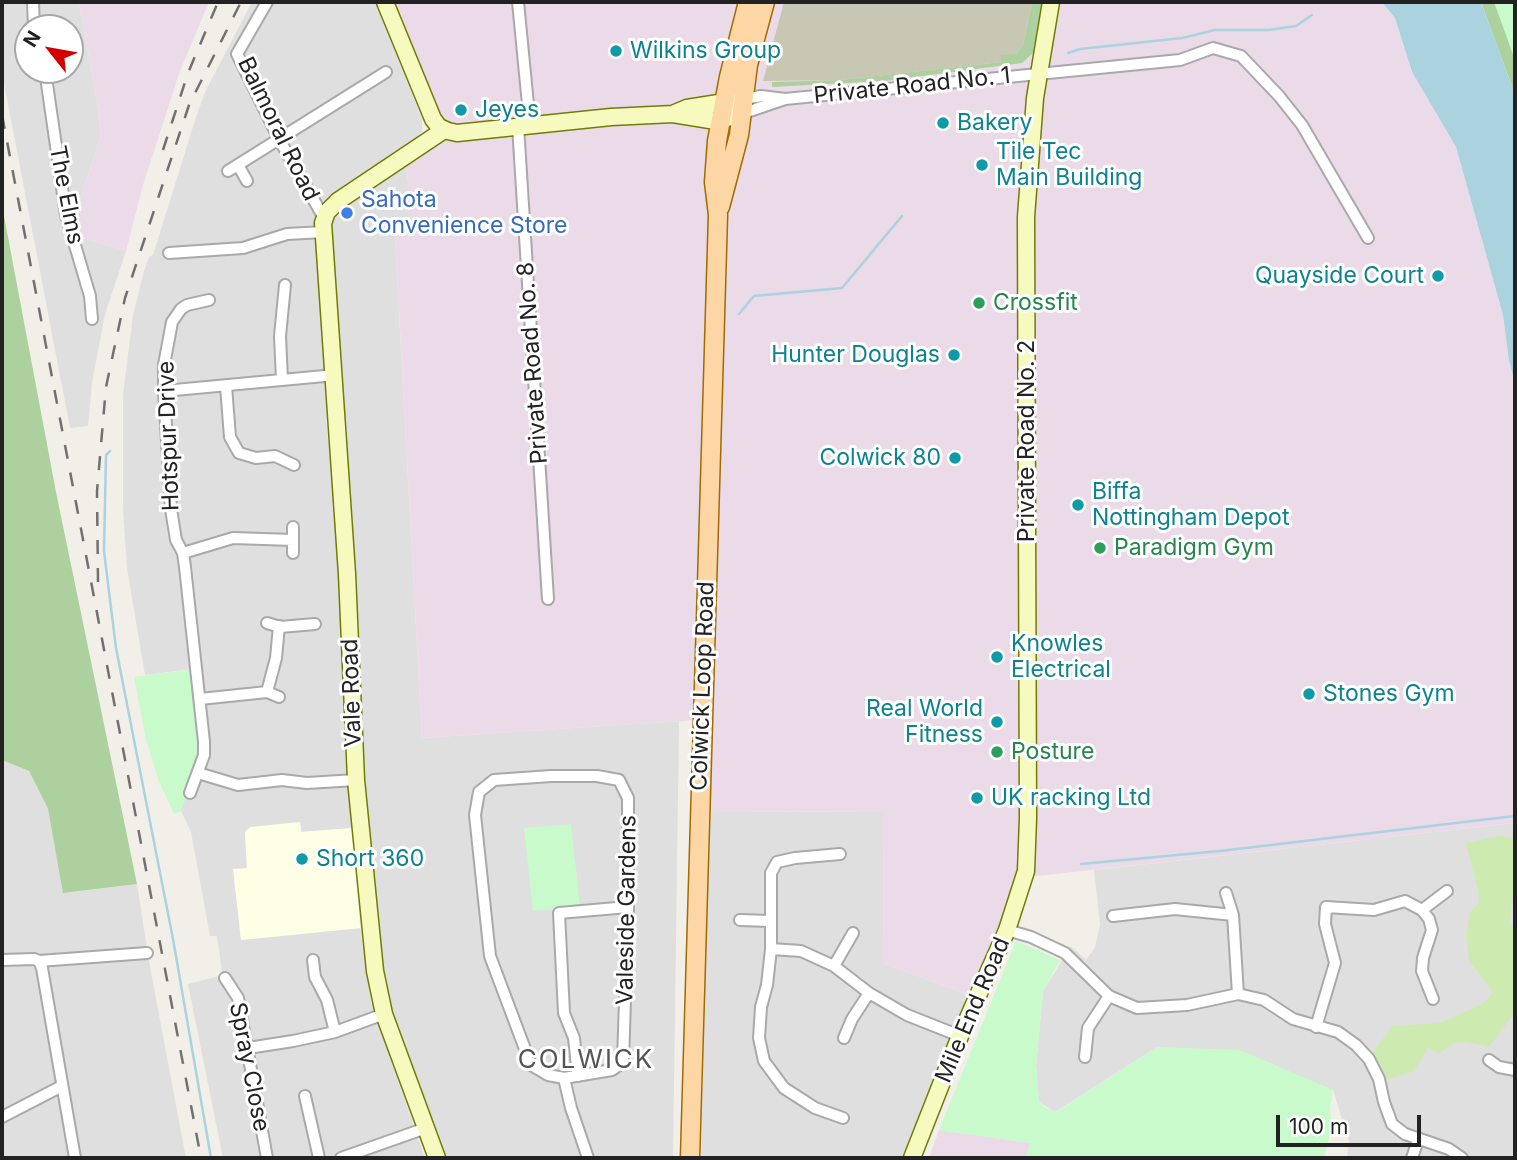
<!DOCTYPE html>
<style>
body{margin:0}
#map{position:relative;width:1517px;height:1160px;overflow:hidden;background:#f2efe9;font-family:Inter,sans-serif}
canvas{display:block}
.frame{position:absolute;inset:0;border:4px solid #222;pointer-events:none}
.north{position:absolute;left:14px;top:14px;width:70px;height:70px;box-sizing:border-box;background:#fff;border:2px solid #a7a7a7;border-radius:50%;rotate:301deg;font-size:19px;font-weight:700;line-height:28px;text-align:center;color:#222}
.north::after{content:'';display:block;margin:auto;width:24px;height:32px;background:#d40000;clip-path:polygon(50% 0,100% 100%,50% 72%,0 100%)}
.scale{position:absolute;left:1276px;top:1115px;width:145px;height:32px;box-sizing:border-box;border:4px solid #222;border-top:0;padding-left:9px;font-size:21px;line-height:24px;white-space:nowrap;color:#222;-webkit-text-stroke:5px #fff;paint-order:stroke}
</style>
<div id="map">
<canvas width="1517" height="1160"></canvas>
<div class="frame"></div>
<div class="north">N</div>
<div class="scale">100 m</div>
</div>
<script>
const ctx = document.querySelector('canvas').getContext('2d');
ctx.lineJoin = 'round';
function fill(path, color) { ctx.fillStyle = color; ctx.fill(path, 'evenodd'); }
const shape = rows => new Path2D(rows.map(r => 'M' + r).join(''));
function strokePath(path, color, width, dash) { ctx.strokeStyle = color; ctx.lineWidth = width; ctx.lineCap = dash ? 'butt' : 'round'; ctx.setLineDash(dash || []); ctx.stroke(path); }
function label(font, color, halo, rows, align = 'center') {
  ctx.font = font + ' Inter,sans-serif'; ctx.lineWidth = 6; ctx.setLineDash([]); ctx.textBaseline = 'middle'; ctx.strokeStyle = halo; ctx.fillStyle = color; for (const [text, x, y, turn = 0] of rows) {
    ctx.save(); ctx.translate(x, y); ctx.rotate((+turn || 0) * Math.PI / 180); ctx.textAlign = isNaN(turn) ? turn : align; if (halo) ctx.strokeText(text, 0, 0); ctx.fillText(text, 0, 0); ctx.restore();
  }
}
fill(shape([
 [2,2,79,2,97,102,101,136,74,218,80,237,126,251,105,314,92,383,88,426,70,428,2,73],
 [28,28,70,28,70,70,28,70],
 [252,2,375,2,422,119,422,131,415,140,346,187,321,207,319,260,327,430,336,514,346,771,352,828,301,832,300,823,245,833,247,869,234,869,241,940,360,928,371,1002,425,1158,223,1158,188,984,219,976,222,972,217,936,210,936,191,832,181,811,188,788,193,669,145,675,127,568,123,508,123,394,133,315,144,271,149,257,153,255,197,114,206,90],
 [406,165,415,235,395,238,422,738,679,721,673,1158,446,1158,387,1000,364,778,360,664,331,222,336,210],
 [2,760,29,771,48,809,64,893,137,884,150,967,186,1158,2,1158],
 [709,811,884,812,883,963,972,996,902,1158,701,1158],
 [1515,823,1515,1158,1347,1158,1349,1141,1333,1090,1157,1047,1055,1112,1039,1102,1036,1065,1043,991,1071,946,1086,960,1095,947,1100,925,1094,870]
]), '#e0dfdf');
fill(shape([
 [79,2,209,2,180,71,143,185,126,251,80,237,74,218,101,136,97,102],
 [393,2,1382,2,1395,18,1412,72,1456,147,1503,315,1509,361,1515,383,1515,823,1019,878,972,996,883,963,884,812,709,811,712,719,422,738,395,237,415,235,406,165,445,138],
 [939,1130,1031,1143,1025,1158,929,1158]
]), '#ebdbe8');
fill(shape([
 [300,822,301,832,352,828,360,928,241,940,233,869,247,868,245,832,250,827]
]), '#ffffe5');
fill(shape([
 [784,2,1032,2,1023,45,1016,54,1001,62,840,80,763,81]
]), '#c7c7b4');
fill(shape([
 [1500,836,1515,839,1515,882,1509,924,1515,925,1515,1012,1489,1047,1465,1042,1455,1043,1439,1053,1428,1048,1414,1071,1386,1080,1372,1054,1392,1026,1440,1023,1484,1003,1493,993,1469,960,1466,937,1470,912,1479,903,1478,890,1466,843]
]), '#cdebb0');
fill(shape([
 [1032,2,1042,2,1033,53,1022,63,884,81,772,87,772,82,840,80,1001,62,1001,55,1016,54,1023,45],
 [1481,2,1515,2,1515,95],
 [2,205,56,492,137,884,63,893,48,809,29,771,2,760]
]), '#add19e');
fill(shape([
 [1494,2,1515,2,1515,60],
 [194,669,200,749,197,766,181,811,174,814,158,779,146,739,134,677],
 [571,824,580,907,533,911,524,828],
 [1016,941,1060,960,1043,991,1036,1065,1039,1101,1046,1108,1056,1112,1157,1047,1240,1050,1333,1090,1330,1109,1332,1126,1324,1158,1025,1158,1030,1143,939,1130]
]), '#c8facc');
fill(shape([
 [1382,2,1481,2,1515,95,1515,383,1509,361,1503,315,1456,147,1412,72,1395,18]
]), '#aad3df');
strokePath(shape([
 [1068,53,1080,49,1182,38,1215,30,1269,30,1296,26,1312,15],
 [739,314,754,296,842,288,902,216],
 [110,451,106,455,104,551,116,648,173,939,211,1158],
 [1081,864,1220,851,1515,816]
]), '#aad3df', 2.5);
const street = shape([
 [33,2,34,28],
 [267,2,237,54,279,139,324,218],
 [518,2,530,125],
 [45,70,66,215,90,296,92,319],
 [744,99,761,96,785,99,1180,60,1213,48,1241,56,1279,96,1302,125,1368,238],
 [741,114,785,99],
 [518,126,548,599],
 [238,165,247,181],
 [228,171,386,72],
 [169,253,243,248,287,234,324,232],
 [282,380,280,336,285,285],
 [226,386,230,437,239,453,256,458,275,456,294,465],
 [164,391,335,375],
 [293,527,293,553],
 [183,553,233,538,293,540],
 [267,623,280,627,315,624],
 [267,692,276,658,279,626],
 [200,699,267,692,279,697],
 [198,773,238,785,282,780,307,783,356,780],
 [551,776,597,776,619,780,628,798,628,907,623,1062,612,1070,564,1078,548,1075,531,1065,490,956,475,815,479,792,494,780,551,776],
 [190,793,204,755,204,742,185,567,183,553,176,540,171,509,164,391,164,365,172,322,181,309,187,305,209,300],
 [840,854,795,858,777,862,771,873,771,949,767,985,761,1007,759,1038,764,1061,784,1088,815,1108,843,1118],
 [1226,893,1233,915],
 [1422,910,1447,891],
 [1113,916,1175,909,1233,915,1238,994],
 [740,920,770,921],
 [1007,930,1031,937,1065,953,1109,996,1137,1008,1187,1005,1238,994,1264,1000,1293,1019,1338,1032,1356,1045,1369,1059,1379,1079,1384,1102,1392,1124,1405,1134,1449,1149,1462,1158],
 [771,949,801,951,834,966,869,993,907,1015,960,1036],
 [2,960,34,959,39,961,147,953],
 [313,960,315,977,327,1000,335,1032],
 [39,961,42,968,75,1158],
 [834,966,853,933],
 [225,978,238,998,267,1158],
 [1316,1027,1335,963,1325,924,1326,907,1374,910,1405,901,1422,910,1429,919,1432,930,1423,958,1422,971,1433,999],
 [844,1038,852,1019,869,993],
 [248,1048,293,1041,335,1032,384,1014],
 [1085,1057,1088,1028,1109,996],
 [1489,1060,1499,1067,1515,1070],
 [578,1076,574,1038,564,1013,559,913,628,907],
 [564,1078,571,1108,588,1158],
 [305,1096,319,1158],
 [2,1117,62,1086],
 [341,1158,426,1128],
 [1412,1158,1418,1140]
]);
const secondary = shape([
 [385,2,433,119,439,127,448,131,457,133,611,117,673,114,716,121,741,114],
 [675,113,687,108,744,99],
 [437,1158,384,1014,375,971,356,780,347,574,323,223,327,212,338,201,444,130],
 [912,1158,960,1036,1007,930,1026,871,1028,818,1026,217,1035,98,1051,2]
]);
const primary = shape([
 [720,207,739,135,748,65,765,2],
 [690,1158,718,215,714,182,717,141,729,77,748,2]
]);
strokePath(street, '#a9a9a9', 14);
strokePath(secondary, '#707d05', 19);
strokePath(primary, '#a06b00', 21);
strokePath(street, '#fff', 10);
strokePath(secondary, '#f7fabf', 16);
strokePath(primary, '#fcd6a4', 18);
strokePath(shape([
 [2,115,201,1158],
 [163,150,188,73,218,2],
 [98,582,97,491,106,387,125,298,189,105,241,2]
]), '#707070', 2.5, [14, 14]);
for (const [x, y, r, color] of [
 [616,51,7,"#0f9aa8"],
 [461,110,7,"#0f9aa8"],
 [943,123,7,"#0f9aa8"],
 [982,165,7,"#0f9aa8"],
 [347,213,7,"#3f7fe0"],
 [1438,276,7,"#0f9aa8"],
 [979,303,7,"#2e9e5b"],
 [954,355,7,"#0f9aa8"],
 [955,458,7,"#0f9aa8"],
 [1078,505,7,"#0f9aa8"],
 [1100,548,7,"#2e9e5b"],
 [997,657,7,"#0f9aa8"],
 [1309,694,7,"#0f9aa8"],
 [997,722,7,"#0f9aa8"],
 [997,752,7,"#2e9e5b"],
 [977,798,7,"#0f9aa8"],
 [302,859,7,"#0f9aa8"]
]) { const dot = new Path2D(); dot.arc(x, y, r, 0, 2 * Math.PI); ctx.fillStyle = color; ctx.fill(dot); strokePath(dot, '#fff', 2.5); }
label('23px', '#0d838f', '#fff', [
 ["Wilkins Group",630,51],
 ["Jeyes",475,110],
 ["Bakery",957,123],
 ["Tile Tec",996,152],
 ["Main Building",996,178],
 ["Quayside Court",1424,276,"right"],
 ["Hunter Douglas",940,355,"right"],
 ["Colwick 80",941,458,"right"],
 ["Biffa",1092,492],
 ["Nottingham Depot",1092,518],
 ["Knowles",1011,644],
 ["Electrical",1011,670],
 ["Stones Gym",1323,694],
 ["Real World",983,709,"right"],
 ["Fitness",983,735,"right"],
 ["UK racking Ltd",991,798],
 ["Short 360",316,859]
], 'left');
label('23px', '#222', '#fff', [
 ["Private Road No. 1",912,86,-6],
 ["Balmoral Road",278,129,64],
 ["The Elms",66,195,79],
 ["Private Road No. 8",533,363,-94],
 ["Hotspur Drive",169,436,-92],
 ["Private Road No. 2",1027,441,-90],
 ["Colwick Loop Road",703,686,-88],
 ["Vale Road",352,693,-92],
 ["Valeside Gardens",627,910,-89],
 ["Mile End Road",973,1010,-67],
 ["Spray Close",249,1067,79]
]);
label('23px', '#366cbe', '#fff', [
 ["Sahota",361,200],
 ["Convenience Store",361,226]
], 'left');
label('23px', '#27864d', '#fff', [
 ["Crossfit",993,303],
 ["Paradigm Gym",1114,548],
 ["Posture",1011,752]
], 'left');
ctx.letterSpacing = '2px';
label('26px', '#555', '#fff', [
 ["COLWICK",586,1060]
]);
ctx.letterSpacing = '0px';
</script>
